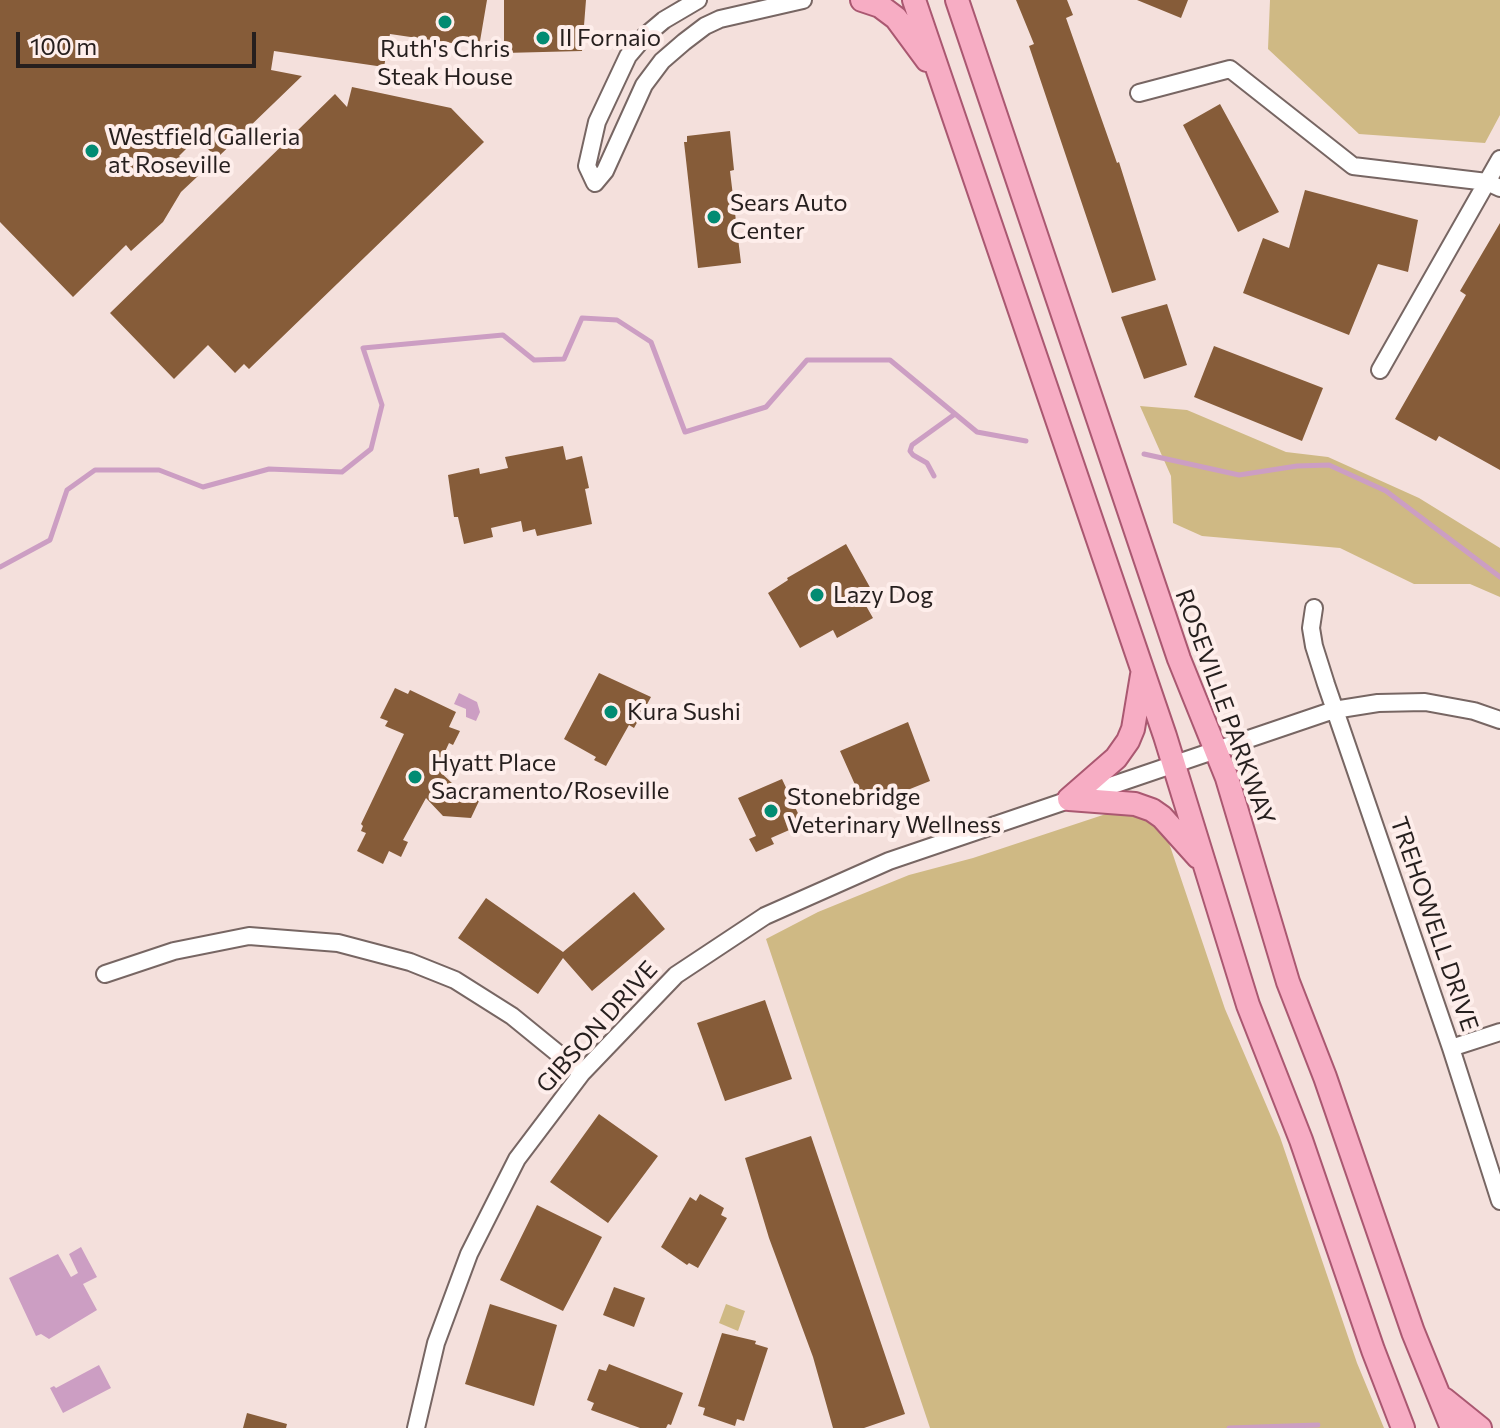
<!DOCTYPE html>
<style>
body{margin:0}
#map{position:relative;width:1500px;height:1428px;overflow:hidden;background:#f4e0dc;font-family:Commissioner,sans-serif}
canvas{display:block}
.scale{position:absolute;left:16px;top:32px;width:240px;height:36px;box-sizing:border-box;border:4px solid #261f1e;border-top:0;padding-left:10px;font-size:24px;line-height:28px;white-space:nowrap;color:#261f1e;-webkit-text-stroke:6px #feeeeb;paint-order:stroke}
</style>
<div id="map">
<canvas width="1500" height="1428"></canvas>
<div class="scale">100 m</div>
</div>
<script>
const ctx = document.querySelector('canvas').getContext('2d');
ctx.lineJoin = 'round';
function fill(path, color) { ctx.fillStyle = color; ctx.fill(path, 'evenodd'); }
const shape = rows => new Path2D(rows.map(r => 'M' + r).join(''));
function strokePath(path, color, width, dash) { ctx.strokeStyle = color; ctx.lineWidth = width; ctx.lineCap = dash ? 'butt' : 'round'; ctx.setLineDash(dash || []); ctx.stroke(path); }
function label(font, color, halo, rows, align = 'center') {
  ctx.font = font + ' Commissioner,sans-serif'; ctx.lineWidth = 8; ctx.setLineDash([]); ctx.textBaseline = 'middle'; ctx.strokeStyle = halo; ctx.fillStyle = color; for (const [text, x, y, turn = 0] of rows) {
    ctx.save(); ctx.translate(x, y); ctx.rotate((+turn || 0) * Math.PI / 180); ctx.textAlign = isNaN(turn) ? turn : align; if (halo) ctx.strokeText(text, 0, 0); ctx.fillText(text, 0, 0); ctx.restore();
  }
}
fill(shape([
 [1270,0,1500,0,1500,115,1485,143,1359,134,1268,49],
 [1140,406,1187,410,1286,452,1328,457,1419,498,1500,548,1500,597,1470,584,1414,584,1340,548,1202,536,1173,523,1171,476],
 [1118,810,1143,813,1160,826,1168,840,1225,1009,1280,1137,1357,1363,1384,1428,930,1428,766,939,818,912,909,875,973,858],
 [726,1304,745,1311,738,1331,719,1323]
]), '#cfb984');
fill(shape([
 [459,693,477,702,480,712,476,721,466,717,466,709,454,704],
 [81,1247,97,1277,83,1284,97,1310,49,1339,41,1334,36,1336,9,1278,58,1254,71,1277,78,1273,69,1254],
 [99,1365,111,1388,63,1413,50,1388,54,1386,56,1388]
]), '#cc9ec3');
strokePath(shape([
 [1144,454,1239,475,1297,466,1329,465,1386,491,1500,577],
 [934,476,927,463,913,455,910,451,912,445,955,414],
 [0,567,50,540,67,490,95,470,159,470,203,487,269,469,342,472,371,449,382,405,363,348,503,335,534,360,564,359,582,318,617,320,651,342,685,432,766,407,807,360,890,360,977,432,1026,441],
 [1229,1428,1318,1425]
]), '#cc9ec3', 5);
fill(shape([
 [0,0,487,0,479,47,390,34,384,67,274,51,271,70,302,76,217,158,197,138,179,156,198,176,181,192,163,222,131,251,126,245,73,297,0,222],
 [504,0,586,0,582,51,504,53],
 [1016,0,1067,0,1073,15,1066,18,1117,163,1119,162,1156,280,1112,293,1029,46,1034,44],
 [1137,0,1188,0,1181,18],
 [352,87,451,108,484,142,249,369,244,364,235,373,208,345,174,379,110,313,335,94,347,107],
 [1220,104,1279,212,1238,232,1183,125],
 [730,131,734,170,730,171,741,263,698,268,684,142,687,142,687,136],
 [1305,190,1418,220,1408,272,1378,264,1349,335,1243,293,1263,238,1289,248],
 [1500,223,1500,470,1439,436,1436,441,1395,419,1466,295,1460,291],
 [1167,304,1187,365,1144,379,1121,317],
 [1214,346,1323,388,1302,441,1194,397],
 [563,446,566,460,582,456,589,488,585,489,592,524,537,536,535,529,523,532,521,521,491,528,493,537,464,544,458,517,454,517,448,475,479,468,480,474,508,468,505,457],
 [846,544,872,591,861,597,873,618,837,638,833,630,800,648,768,593,788,580,787,578],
 [599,673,651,697,634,728,629,725,606,766,594,760,596,757,564,739],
 [395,688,408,694,410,690,456,712,449,727,460,731,453,745,449,743,437,769,453,784,451,788,479,801,471,818,443,816,426,798,403,840,408,842,401,857,389,851,383,864,357,851,366,833,361,831,363,826,361,824,404,734,385,726,388,721,380,718],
 [908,722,930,781,865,807,840,751],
 [782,779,803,824,771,838,774,844,756,852,749,839,756,836,738,798],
 [634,892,665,929,592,991,563,958,538,994,458,938,486,898,563,952],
 [765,1000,792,1079,725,1101,697,1023],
 [599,1114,658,1156,608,1223,550,1182],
 [811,1136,905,1414,864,1428,833,1428,813,1357,769,1238,745,1158],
 [700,1194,724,1208,721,1215,727,1218,698,1268,689,1263,687,1265,661,1247,690,1197,696,1201],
 [537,1205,602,1237,563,1311,500,1280],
 [614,1287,645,1298,634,1327,603,1315],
 [490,1304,557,1325,534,1406,465,1384],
 [722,1333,756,1341,755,1344,768,1348,744,1421,737,1419,735,1426,703,1415,705,1408,698,1406],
 [609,1364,683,1393,671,1425,668,1424,666,1428,640,1428,591,1410,594,1403,587,1400,599,1369,606,1371],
 [247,1413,287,1424,286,1428,243,1428]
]), '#865c39');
const minor = shape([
 [698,0,664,20,645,36,628,56,597,122,587,166,595,183,605,171,644,85,662,61,684,42,705,26,720,19,803,0],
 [1139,93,1230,69,1353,166,1487,182,1500,188],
 [1380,370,1500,159],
 [1314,608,1311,628,1314,646,1326,684,1451,1048,1500,1201],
 [105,974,174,951,249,936,338,943,410,962,455,980,512,1016,582,1073],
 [1451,1048,1500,1032],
 [416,1428,436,1343,469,1254,517,1159,582,1073,676,975,765,916,889,861,1334,710,1378,703,1425,702,1474,711,1500,720]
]);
const major = shape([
 [862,0,880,6,896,18,927,60],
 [914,0,1165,736,1248,1005,1301,1140,1373,1350,1403,1428],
 [957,0,1179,659,1227,778,1288,982,1325,1077,1413,1332,1452,1428],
 [1069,799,1135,804,1152,810,1162,817,1198,857],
 [1069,799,1116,758,1128,741,1133,729,1142,675],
 [1444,1399,1480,1428]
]);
strokePath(minor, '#776663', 20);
strokePath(major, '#aa5871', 26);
strokePath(minor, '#fff', 16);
strokePath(major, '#f7adc4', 22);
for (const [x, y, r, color] of [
 [445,22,8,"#028b72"],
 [543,38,8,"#028b72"],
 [92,151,8,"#028b72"],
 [714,217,8,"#028b72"],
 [817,595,8,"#028b72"],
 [611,712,8,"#028b72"],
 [415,777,8,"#028b72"],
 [771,811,8,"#028b72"]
]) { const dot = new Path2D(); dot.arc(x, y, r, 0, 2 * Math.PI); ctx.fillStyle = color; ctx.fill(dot); strokePath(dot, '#feeeeb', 3); }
label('24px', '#261f1e', '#feeeeb', [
 ["II Fornaio",559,38],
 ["Ruth's Chris",445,49,"center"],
 ["Steak House",445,77,"center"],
 ["Westfield Galleria",108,137],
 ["at Roseville",108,165],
 ["Sears Auto",730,203],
 ["Center",730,231],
 ["Lazy Dog",833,595],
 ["Kura Sushi",627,712],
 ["Hyatt Place",431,763],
 ["Sacramento/Roseville",431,791],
 ["Stonebridge",787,797],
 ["Veterinary Wellness",787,825]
], 'left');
label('24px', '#261f1e', '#feeeeb', [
 ["ROSEVILLE PARKWAY",1225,707,70],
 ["TREHOWELL DRIVE",1434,924,71],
 ["GIBSON DRIVE",597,1027,-48]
]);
</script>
